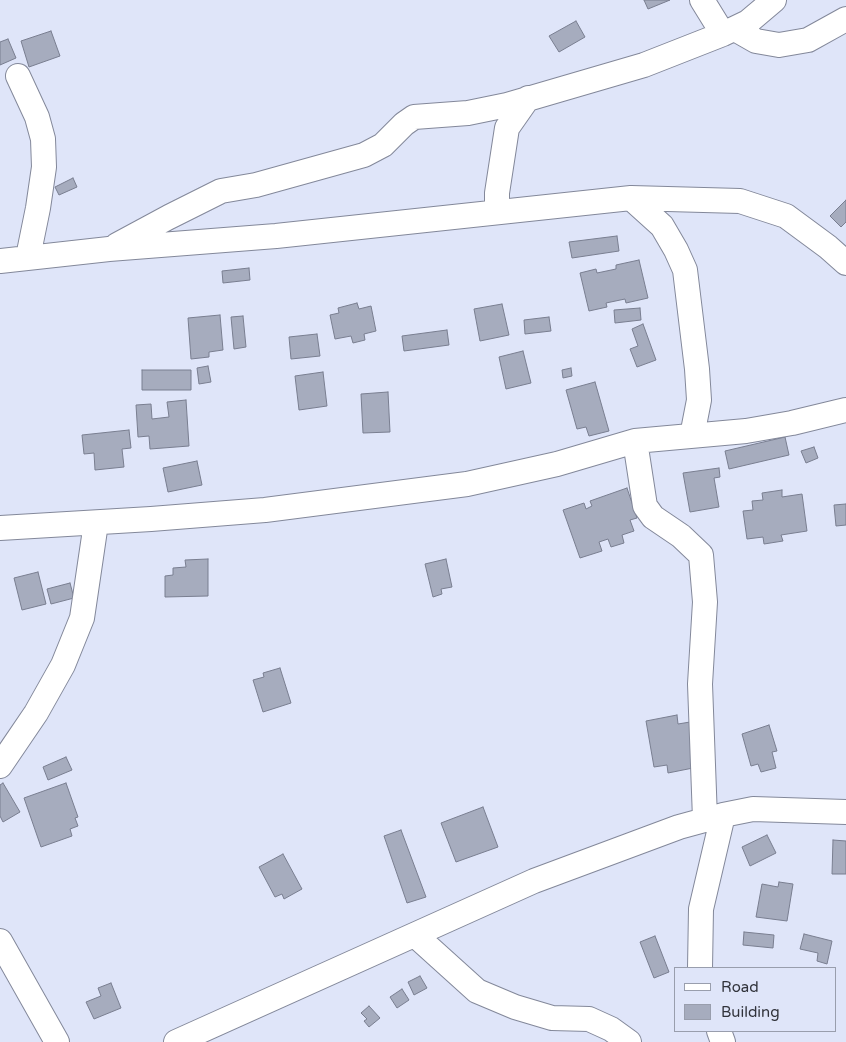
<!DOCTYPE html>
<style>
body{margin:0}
#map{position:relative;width:846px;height:1042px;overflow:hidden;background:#dfe5f9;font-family:"Varela Round",sans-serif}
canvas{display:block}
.legend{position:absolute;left:674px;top:967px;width:162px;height:65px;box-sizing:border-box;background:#dfe5f9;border:1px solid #999ead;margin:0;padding:6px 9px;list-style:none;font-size:15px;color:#31333b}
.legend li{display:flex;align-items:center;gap:10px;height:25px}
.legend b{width:25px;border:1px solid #999ead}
</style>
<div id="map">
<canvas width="846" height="1042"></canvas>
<ul class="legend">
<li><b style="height:6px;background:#fff"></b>Road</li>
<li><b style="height:14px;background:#a6acbe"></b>Building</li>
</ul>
</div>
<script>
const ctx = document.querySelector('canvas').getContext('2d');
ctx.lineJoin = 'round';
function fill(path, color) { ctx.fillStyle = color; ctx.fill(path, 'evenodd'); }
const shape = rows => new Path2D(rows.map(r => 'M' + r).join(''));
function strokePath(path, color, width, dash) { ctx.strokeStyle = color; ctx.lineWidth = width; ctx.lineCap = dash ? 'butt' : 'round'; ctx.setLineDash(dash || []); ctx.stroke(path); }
const building = shape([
 [644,0,670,0,648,9,644,0],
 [576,21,585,37,559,52,549,36,576,21],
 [51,31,60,56,29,67,21,41,51,31],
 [8,39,16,58,0,65,0,42,8,39],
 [73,178,77,187,59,195,55,187,73,178],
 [846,200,846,222,841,227,830,216,846,200],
 [617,236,619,251,572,258,569,242,617,236],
 [639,260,648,298,626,303,625,299,606,303,607,307,589,311,580,273,596,269,597,273,616,269,616,265,639,260],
 [249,268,250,280,223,283,222,271,249,268],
 [357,303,359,309,371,306,376,331,364,334,365,340,353,343,351,336,335,339,330,315,339,313,338,308,357,303],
 [502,304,509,335,480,341,474,309,502,304],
 [640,308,641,320,615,323,614,310,640,308],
 [220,315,223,350,209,352,209,357,191,359,188,318,220,315],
 [243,316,246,347,234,349,231,317,243,316],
 [549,317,551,331,525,334,524,320,549,317],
 [643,324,656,360,637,367,630,349,638,346,632,329,643,324],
 [447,330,449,345,404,351,402,336,447,330],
 [317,334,320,356,291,359,289,337,317,334],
 [523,351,531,383,506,389,499,357,523,351],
 [208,366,211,382,199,384,197,368,208,366],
 [571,368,572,376,563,378,562,370,571,368],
 [142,370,191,370,191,390,142,390,142,370],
 [323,372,327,406,299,410,295,376,323,372],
 [595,382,609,431,589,436,586,427,577,429,566,390,595,382],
 [388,392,390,432,363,433,361,394,388,392],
 [186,400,189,446,150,449,149,436,138,437,136,405,151,404,152,419,169,417,167,402,186,400],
 [129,430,131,448,122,449,124,467,95,470,94,453,84,454,82,435,129,430],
 [785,437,789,455,729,469,725,451,785,437],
 [814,447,818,458,806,463,801,451,814,447],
 [197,461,202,485,168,492,163,468,197,461],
 [719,468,720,477,714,478,719,507,690,512,683,473,719,468],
 [627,488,637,518,630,520,634,531,622,535,624,543,611,547,608,539,599,542,602,551,580,558,563,510,584,503,586,509,592,506,590,501,627,488],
 [782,490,782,497,802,494,807,531,781,535,783,541,764,544,763,537,747,539,743,511,753,510,752,501,763,500,762,493,782,490],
 [846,504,846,525,836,526,834,505,846,504],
 [208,559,208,596,165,597,165,576,173,575,173,568,186,567,185,560,208,559],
 [446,559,452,587,441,589,442,594,433,597,425,564,446,559],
 [38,572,46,604,22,610,14,578,38,572],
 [70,583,74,598,51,604,47,589,70,583],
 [280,668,291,703,263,712,253,680,264,677,263,673,280,668],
 [677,715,678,724,690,722,698,767,668,773,667,765,654,767,646,721,677,715],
 [769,725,777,751,772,752,776,768,761,772,758,764,751,766,742,734,769,725],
 [66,757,72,770,48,780,43,767,66,757],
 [3,783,20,812,3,822,0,816,0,785,3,783],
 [66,783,78,817,75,818,78,826,70,829,72,836,41,847,24,798,66,783],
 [483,807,498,847,456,862,441,823,483,807],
 [401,830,426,897,407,903,384,836,401,830],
 [767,835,776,853,750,866,742,847,767,835],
 [833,840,846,841,846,874,832,874,833,840],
 [283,854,302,889,284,899,282,894,275,897,259,867,283,854],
 [779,882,793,884,787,921,756,917,762,884,778,887,779,882],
 [744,932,774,935,773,948,743,945,744,932],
 [804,934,832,941,827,964,817,961,818,953,800,949,804,934],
 [655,936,669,972,654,978,640,942,655,936],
 [420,976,427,988,414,995,408,982,420,976],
 [111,983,121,1008,94,1019,86,1002,101,996,98,988,111,983],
 [402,989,409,1000,397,1008,390,997,402,989],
 [369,1006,380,1018,369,1027,364,1021,367,1019,361,1013,369,1006]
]);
fill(building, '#a6acbe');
strokePath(building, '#797e90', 1);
const minor = shape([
 [702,0,723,34],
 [735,29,756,41,779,45,808,40,846,19],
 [18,76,37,117,43,139,44,167,38,208,28,257],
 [631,198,662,226,676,250,685,270,697,369,699,400,692,436],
 [497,212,497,193,507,128,528,98],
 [117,245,169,217,221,191,256,185,364,155,383,145,404,124,414,117,468,113,507,105,644,65,723,34,748,22,774,0],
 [0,261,109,249,276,236,631,198,740,201,786,216,828,247,846,263],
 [635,441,645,506,653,517,681,536,701,555,705,602,700,684,705,819],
 [0,528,151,519,265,510,467,484,557,464,635,441,746,431,792,423,846,410],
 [0,766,36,713,63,665,82,618,96,523],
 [415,935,477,991,515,1007,552,1018,589,1019,611,1029,629,1042],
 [0,941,57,1042],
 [700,968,701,909,723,815],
 [719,1031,723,1042],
 [176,1042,534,881,679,827,723,815,753,809,846,812]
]);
strokePath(minor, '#83889a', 26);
strokePath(minor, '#fff', 24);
</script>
